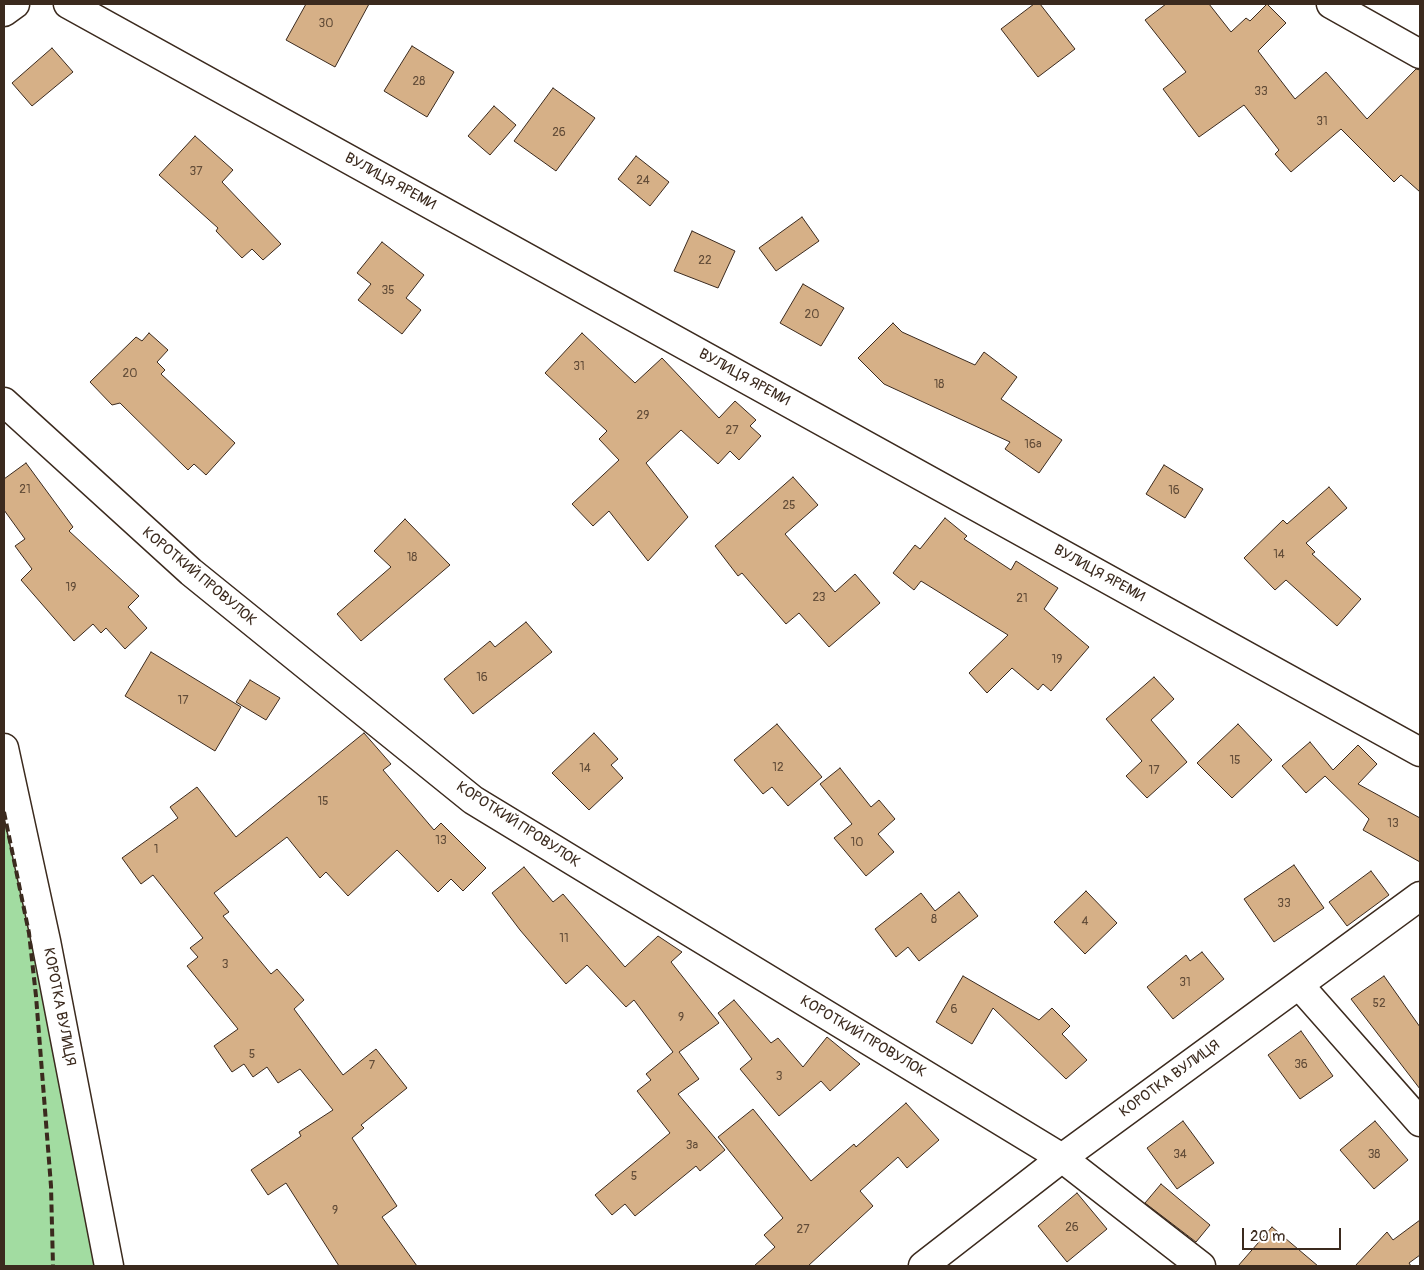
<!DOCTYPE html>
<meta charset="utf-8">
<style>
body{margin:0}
#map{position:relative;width:1424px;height:1270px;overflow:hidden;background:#fff;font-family:Pangolin,sans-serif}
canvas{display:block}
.frame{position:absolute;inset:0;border:5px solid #3b2a1e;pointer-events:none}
.scale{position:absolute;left:1242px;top:1228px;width:99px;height:22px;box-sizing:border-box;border:2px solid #3b2a1e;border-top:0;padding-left:6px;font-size:15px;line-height:18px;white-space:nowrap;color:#3b2a1e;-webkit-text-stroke:4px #fff;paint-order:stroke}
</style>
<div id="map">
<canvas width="1424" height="1270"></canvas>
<div class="frame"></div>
<div class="scale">20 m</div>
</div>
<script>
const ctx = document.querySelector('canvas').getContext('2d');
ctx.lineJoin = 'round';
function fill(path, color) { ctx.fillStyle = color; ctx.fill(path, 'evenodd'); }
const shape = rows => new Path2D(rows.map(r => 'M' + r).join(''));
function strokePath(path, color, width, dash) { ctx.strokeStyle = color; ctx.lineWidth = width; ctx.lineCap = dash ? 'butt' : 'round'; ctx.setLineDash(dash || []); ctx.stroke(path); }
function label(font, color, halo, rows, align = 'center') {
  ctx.font = font + ' Pangolin,sans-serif'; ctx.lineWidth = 4; ctx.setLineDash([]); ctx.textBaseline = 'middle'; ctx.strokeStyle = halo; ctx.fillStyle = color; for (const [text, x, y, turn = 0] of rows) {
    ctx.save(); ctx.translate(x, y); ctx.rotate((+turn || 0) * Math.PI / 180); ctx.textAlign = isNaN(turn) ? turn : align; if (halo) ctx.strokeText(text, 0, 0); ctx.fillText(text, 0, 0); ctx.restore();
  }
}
fill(shape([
 [4,749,109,1266,4,1266]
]), '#a2dca1');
const building = shape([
 [306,4,369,4,335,67,286,40,306,4],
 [1034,4,1040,4,1075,49,1038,77,1001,29,1034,4],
 [1166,4,1209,4,1231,32,1246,18,1250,21,1267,4,1286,23,1258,51,1295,99,1326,72,1367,119,1416,69,1420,70,1420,192,1401,175,1394,182,1341,129,1291,172,1275,154,1279,150,1244,105,1199,137,1163,89,1186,72,1145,20,1166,4],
 [412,46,454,72,427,117,384,91,412,46],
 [52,48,73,72,32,106,12,83,52,48],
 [553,88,595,118,556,171,514,141,553,88],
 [494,106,516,125,490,155,468,136,494,106],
 [195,136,233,170,222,182,281,244,263,260,252,249,242,258,216,231,218,228,159,175,195,136],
 [636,156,669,182,650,206,618,179,636,156],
 [802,217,819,241,776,271,759,248,802,217],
 [692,231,735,251,718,288,674,271,692,231],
 [382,242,424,275,406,298,421,310,402,334,358,300,371,284,357,273,382,242],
 [803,284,844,308,821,346,780,323,803,284],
 [893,323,902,332,975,365,984,352,1017,377,1001,399,1062,440,1039,473,1005,449,1010,442,884,384,858,358,893,323],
 [149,333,168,350,157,362,165,370,161,374,235,443,206,475,194,464,188,470,120,403,112,405,90,382,136,337,142,341,149,333],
 [582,333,635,383,662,358,719,418,735,401,756,420,750,426,761,436,739,460,730,451,718,464,681,430,646,463,688,517,648,561,609,511,593,526,572,504,619,460,599,439,607,431,545,373,582,333],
 [26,463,73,527,69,531,139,596,128,607,147,628,125,649,106,628,101,633,93,624,74,641,21,580,32,569,15,546,25,539,4,510,4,479,26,463],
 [1164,465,1203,489,1185,518,1146,494,1164,465],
 [793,477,818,505,785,534,835,592,855,574,880,603,829,647,799,613,786,624,742,573,738,576,715,546,793,477],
 [1329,487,1347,508,1306,543,1315,552,1312,554,1361,599,1337,626,1286,580,1275,590,1244,558,1283,520,1287,524,1329,487],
 [945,518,967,536,964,539,1011,570,1016,561,1058,588,1044,609,1089,647,1051,691,1043,684,1038,690,1012,668,987,693,969,673,1008,635,921,581,914,590,893,573,915,545,920,549,945,518],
 [405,519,450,565,361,641,337,614,391,567,374,551,405,519],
 [526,622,552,652,473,714,444,679,490,641,495,647,526,622],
 [151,652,241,707,215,751,125,696,151,652],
 [1154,677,1174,699,1151,720,1187,762,1147,798,1126,776,1142,761,1106,719,1154,677],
 [250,680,280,698,266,720,236,702,250,680],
 [777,724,822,777,788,806,772,787,763,794,734,760,777,724],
 [1238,724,1272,760,1232,798,1197,763,1238,724],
 [364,733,391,764,383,770,434,830,441,823,486,868,463,891,451,879,438,892,397,850,348,896,326,872,320,878,287,837,214,893,229,912,223,916,271,974,277,969,304,1000,294,1009,343,1075,376,1049,407,1088,361,1125,364,1128,352,1138,397,1206,382,1217,417,1266,339,1266,286,1183,268,1195,251,1170,301,1136,299,1132,333,1110,300,1069,278,1083,267,1067,253,1077,244,1064,232,1072,214,1046,238,1029,187,966,198,957,190,948,203,938,153,875,141,884,122,858,178,818,170,807,197,787,236,837,364,733],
 [594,733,618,759,611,765,623,778,589,810,552,773,594,733],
 [1310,742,1333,770,1358,745,1377,764,1358,784,1420,818,1420,862,1363,830,1369,819,1325,776,1306,793,1282,766,1310,742],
 [840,768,871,807,879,800,895,819,878,834,894,852,866,876,834,838,852,824,820,784,840,768],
 [1294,865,1324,908,1274,942,1244,899,1294,865],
 [524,867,553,902,563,894,625,967,658,936,682,952,671,962,719,1023,679,1052,699,1079,678,1094,725,1150,700,1171,696,1166,635,1216,625,1204,612,1215,595,1195,670,1133,637,1091,651,1080,646,1074,673,1052,634,1000,626,1007,587,965,566,984,520,930,492,893,524,867],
 [1371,871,1389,895,1347,926,1329,902,1371,871],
 [1086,891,1117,923,1085,954,1054,922,1086,891],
 [959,892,978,916,919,961,908,947,896,957,875,929,921,893,935,911,959,892],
 [1202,952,1224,979,1173,1019,1147,987,1186,955,1190,961,1202,952],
 [963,976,1039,1020,1052,1008,1070,1026,1062,1034,1087,1060,1066,1079,993,1008,972,1044,936,1022,963,976],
 [1384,976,1420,1027,1420,1089,1351,999,1384,976],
 [734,1000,771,1043,778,1038,803,1067,827,1037,860,1064,830,1091,821,1081,779,1116,740,1069,752,1059,718,1013,734,1000],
 [1301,1031,1333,1076,1300,1099,1268,1055,1301,1031],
 [906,1103,939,1140,907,1168,898,1157,860,1191,873,1206,808,1266,754,1266,775,1247,764,1235,783,1218,718,1137,753,1109,811,1181,854,1144,856,1147,906,1103],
 [1183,1121,1214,1163,1177,1189,1147,1148,1183,1121],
 [1375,1121,1408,1160,1374,1189,1340,1150,1375,1121],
 [1161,1184,1210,1225,1196,1242,1145,1203,1161,1184],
 [1077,1193,1107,1229,1067,1262,1038,1226,1077,1193],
 [1420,1220,1420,1255,1409,1263,1411,1266,1355,1266,1387,1232,1393,1240,1420,1220],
 [1272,1227,1318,1266,1238,1266,1272,1227]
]);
fill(building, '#d6b087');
strokePath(building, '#3b2a1e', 1);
const minor = shape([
 [68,4,1420,752],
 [1331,4,1420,54],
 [4,12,15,4],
 [4,402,191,572,473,800,1062,1158,1201,1266],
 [4,748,46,941,109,1266],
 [1299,985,1420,1122],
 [923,1266,1062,1158,1420,896]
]);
strokePath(minor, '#3b2a1e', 31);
strokePath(minor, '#fff', 28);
strokePath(shape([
 [4,812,29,933,36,996,51,1186,53,1266]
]), '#3b2a1e', 4, [8, 4]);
label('12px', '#624c38', null, [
 ["30",326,24],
 ["28",419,82],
 ["33",1261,92],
 ["31",1322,122],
 ["26",559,133],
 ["37",196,172],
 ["24",643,181],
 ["22",705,261],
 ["35",388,291],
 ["20",812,315],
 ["31",579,367],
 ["20",130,374],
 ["18",939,385],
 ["29",643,416],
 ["27",732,431],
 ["16а",1033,445],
 ["21",25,490],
 ["16",1174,491],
 ["25",789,506],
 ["14",1279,555],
 ["18",412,558],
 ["19",71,588],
 ["23",819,598],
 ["21",1022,599],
 ["19",1057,660],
 ["16",482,678],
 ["17",183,701],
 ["15",1235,761],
 ["12",778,768],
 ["14",585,769],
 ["17",1154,771],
 ["15",323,802],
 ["13",1393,824],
 ["13",441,841],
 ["10",857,843],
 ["1",156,850],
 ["33",1284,904],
 ["8",934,920],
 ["4",1085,922],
 ["11",564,939],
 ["3",225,965],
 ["31",1185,983],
 ["52",1379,1004],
 ["6",954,1010],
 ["9",681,1018],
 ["5",252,1055],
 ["36",1301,1065],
 ["7",372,1066],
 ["3",779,1077],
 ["3а",692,1146],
 ["34",1180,1155],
 ["38",1374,1155],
 ["5",634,1177],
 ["9",335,1211],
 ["26",1072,1228],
 ["27",803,1230]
]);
label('15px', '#3b2a1e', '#fff', [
 ["ВУЛИЦЯ ЯРЕМИ",390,182,29],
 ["ВУЛИЦЯ ЯРЕМИ",744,378,29],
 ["ВУЛИЦЯ ЯРЕМИ",1099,574,29],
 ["КОРОТКИЙ ПРОВУЛОК",199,577,40],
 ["КОРОТКИЙ ПРОВУЛОК",518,825,33],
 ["КОРОТКА ВУЛИЦЯ",59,1007,79],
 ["КОРОТКИЙ ПРОВУЛОК",863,1037,31],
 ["КОРОТКА ВУЛИЦЯ",1170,1079,-36]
]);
</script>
